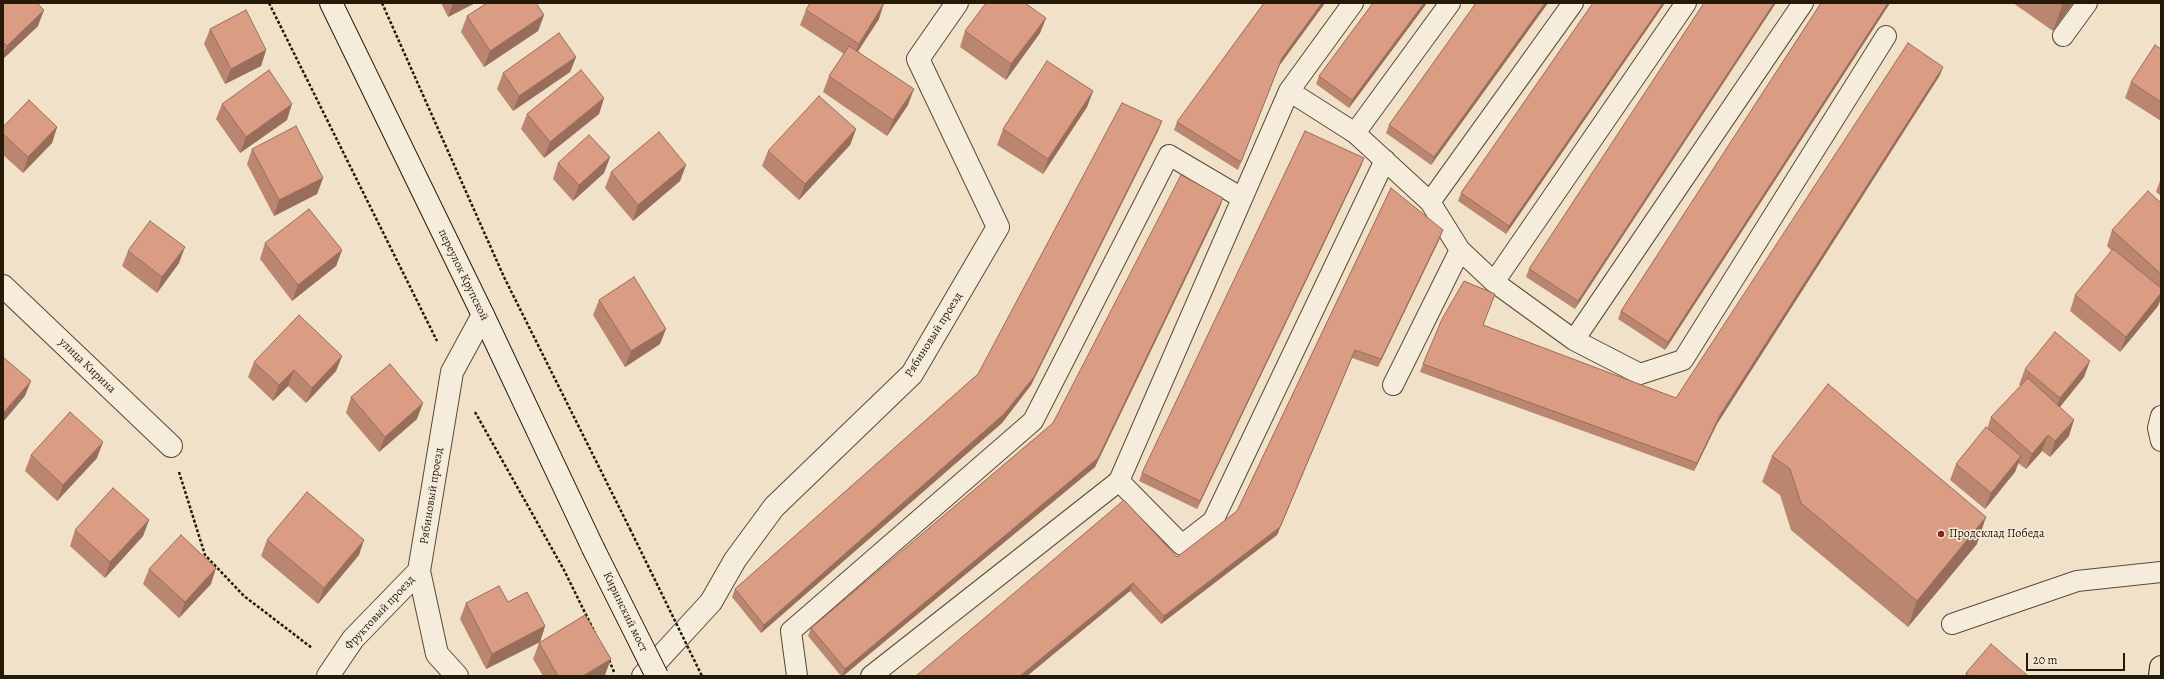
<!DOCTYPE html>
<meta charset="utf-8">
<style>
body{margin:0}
#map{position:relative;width:2164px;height:679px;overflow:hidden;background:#f0e1c8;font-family:Alegreya,serif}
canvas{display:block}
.frame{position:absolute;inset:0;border:4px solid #251908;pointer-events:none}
.scale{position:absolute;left:2026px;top:653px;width:99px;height:18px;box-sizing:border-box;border:2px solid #251908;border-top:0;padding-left:5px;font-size:12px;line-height:14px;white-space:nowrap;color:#251908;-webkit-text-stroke:3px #f5ecdb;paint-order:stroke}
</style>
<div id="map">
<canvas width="2164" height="679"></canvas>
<div class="frame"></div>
<div class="scale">20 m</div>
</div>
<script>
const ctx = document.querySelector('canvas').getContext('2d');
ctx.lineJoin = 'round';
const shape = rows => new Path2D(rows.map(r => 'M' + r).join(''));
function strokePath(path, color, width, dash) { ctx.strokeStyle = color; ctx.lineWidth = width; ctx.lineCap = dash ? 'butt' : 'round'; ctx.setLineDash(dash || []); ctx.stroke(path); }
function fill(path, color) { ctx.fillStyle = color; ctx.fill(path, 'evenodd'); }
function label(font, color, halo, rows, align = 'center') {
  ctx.font = font + ' Alegreya,serif'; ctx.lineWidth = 3; ctx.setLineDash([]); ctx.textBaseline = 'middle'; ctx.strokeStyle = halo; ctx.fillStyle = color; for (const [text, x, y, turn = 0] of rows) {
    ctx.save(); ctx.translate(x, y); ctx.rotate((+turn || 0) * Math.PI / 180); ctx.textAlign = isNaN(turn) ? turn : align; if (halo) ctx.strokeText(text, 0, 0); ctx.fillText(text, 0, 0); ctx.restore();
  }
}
const lane = shape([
 [2063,36,2087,3],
 [1289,91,1355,133,1430,202,1460,250,1494,282,1574,340,1640,374,1683,360,1886,36],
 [1355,133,1450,3],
 [1430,202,1573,3],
 [1494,282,1686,3],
 [1574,340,1803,3],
 [1393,385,1460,250],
 [2161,416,2158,428,2161,441],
 [1119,481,1182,545,1213,521,1385,160],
 [1952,624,2077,581,2161,572],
 [797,676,791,631,1033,421,1169,155,1242,198],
 [871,676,1119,481,1289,91,1353,3]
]);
const street = shape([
 [3,286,171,446],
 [328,676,353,639,419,571],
 [457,676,437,654,419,571,452,372,483,315],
 [643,676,711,602,735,560,774,507,912,374,998,227,918,59,957,3]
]);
const secondary = shape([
 [331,3,483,315,593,548]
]);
const primary = shape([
 [2160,676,2161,667]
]);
strokePath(lane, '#584b38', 22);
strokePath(street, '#584b38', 24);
strokePath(secondary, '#251908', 24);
strokePath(primary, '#251908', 24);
strokePath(shape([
 [269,3,437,341],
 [382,3,504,277,630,529],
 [475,412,564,570,595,633],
 [179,472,205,555,244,596,312,648],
 [609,660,614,672]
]), '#251908', 2.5, [3, 2]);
strokePath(lane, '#f5ecdb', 20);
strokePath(street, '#f5ecdb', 22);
strokePath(secondary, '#f5ecdb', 22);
strokePath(primary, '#f0e1c8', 22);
const secondaryBridge = shape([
 [593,548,657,676]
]);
strokePath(secondaryBridge, '#251908', 24, []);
strokePath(shape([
 [630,529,702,676]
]), '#251908', 2.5, [3, 2]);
strokePath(secondaryBridge, '#f5ecdb', 22);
fill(shape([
 [3,3,38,26,3,59],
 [441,3,475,3,448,17],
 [1264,3,1325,3,1279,66,1238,170,1174,130,1177,122],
 [1427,3,1349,108,1316,84,1319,76],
 [1476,3,1548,3,1431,165,1386,133,1389,125],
 [1593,3,1665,3,1506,234,1458,201,1461,193],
 [1704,3,1575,309,1526,277,1529,269],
 [1821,3,1890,3,1665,350,1618,319,1621,311],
 [2013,3,2073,3,2053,31],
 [806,10,879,19,858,51,908,105,887,136,823,92,829,76,844,54,800,25],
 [544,15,538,31,484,67,461,32,467,16],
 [1046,18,1040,33,1006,80,960,47,965,31],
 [210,29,266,50,261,66,225,84,204,44],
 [2161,49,2161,121,2125,98,2131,82],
 [576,57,570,72,513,111,497,89,503,73],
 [1940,75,1717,424,1694,471,1420,372,1423,364,1483,325,1676,398],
 [1093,91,1087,107,1043,174,997,145,1003,129],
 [604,98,599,114,544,158,521,129,527,114],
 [222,104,287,120,240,153,216,119],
 [3,127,57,127,52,143,23,173,3,155],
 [856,129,850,145,799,200,762,166,768,151],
 [1159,129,1031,385,1002,423,761,633,732,597,735,589,978,374],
 [252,149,323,178,317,194,274,216,247,164],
 [610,157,604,173,573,201,553,179,558,163],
 [1364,158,1361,166,1197,509,1139,481,1142,473],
 [686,165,680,181,633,221,605,188,611,172],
 [2161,178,2161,196,2156,192],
 [1391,188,1440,238,1378,367,1352,358,1277,535,1161,624,1130,591,1027,676,916,676,1177,557,1237,511],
 [2161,203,2161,298,2158,306,2120,352,2070,311,2075,295,2112,251,2107,246,2112,230],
 [1220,207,1095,467,843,676,841,676,808,636,811,628,1053,423],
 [265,243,342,250,336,266,292,301,260,259],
 [128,251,179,263,157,293,122,266],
 [599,300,660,344,625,367,593,315],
 [342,356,336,371,306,403,288,386,273,401,248,377,254,362],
 [2025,369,2084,377,2060,407,2069,436,2050,457,2042,451,2026,469,2018,463,2015,472,1985,509,1950,480,1956,464,1987,429,1991,417,2021,386,2019,385],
 [351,397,417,419,379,452,346,413],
 [31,455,97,458,57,501,25,471],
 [1772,456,1977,544,1908,627,1791,530,1780,495,1762,482],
 [149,520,143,536,105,578,70,546,75,530],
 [267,540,359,555,318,604,261,556],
 [149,569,211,584,179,618,143,584],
 [508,602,545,626,540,642,486,669,460,619,466,603],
 [539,643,605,675,604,676,543,676,533,659],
 [1966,673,2028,676,1965,676]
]), '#bb8670');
fill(shape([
 [453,3,475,3,448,17],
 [884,3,879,19,853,59,859,44],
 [1322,3,1325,3,1279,66,1238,170,1282,58],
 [1424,3,1427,3,1349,108,1352,100],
 [1545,3,1548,3,1431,165,1434,157],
 [1663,3,1665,3,1506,234,1509,226],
 [1774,3,1776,3,1575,309,1578,301],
 [1888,3,1890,3,1665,350,1668,342],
 [2063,3,2073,3,2053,31],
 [44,10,38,26,3,59,3,55,7,46],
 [544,15,538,31,484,67,490,51],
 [1046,18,1040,33,1006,80,1011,64],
 [266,50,261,66,225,84,231,69],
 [576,57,570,72,513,111,519,96],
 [1943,67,1940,75,1717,424,1694,471,1697,463,1720,415],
 [914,89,908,105,887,136,893,120],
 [1093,91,1087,107,1043,174,1048,159],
 [604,98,599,114,544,158,550,142],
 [292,104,287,120,240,153,246,137],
 [1162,121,1159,129,1031,385,1002,423,761,633,764,625,1004,414],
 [57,127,52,143,23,173,28,157],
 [856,129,850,145,799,200,805,184],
 [610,157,604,173,573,201,579,185],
 [1364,158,1361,166,1197,509,1200,501],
 [686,165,680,181,633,221,638,205],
 [323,178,317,194,274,216,279,200],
 [1223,198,1220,207,1095,467,843,676,842,676,845,669,1098,458],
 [1443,230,1440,238,1378,367,1381,359],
 [185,247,179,263,157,293,162,277],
 [342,250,336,266,292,301,298,285],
 [2161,293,2161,298,2158,306,2120,352,2126,337],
 [666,329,660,344,625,367,631,351],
 [1355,350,1277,535,1161,624,1164,616],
 [342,356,336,371,306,403,312,388],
 [2090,361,2084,377,2054,414,2060,398],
 [294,370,288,386,273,401,279,385],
 [31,381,25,396,3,422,3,413],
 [423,403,417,419,379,452,385,437],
 [2074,420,2069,436,2050,457,2055,441],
 [2048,435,2042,451,2026,469,2032,454],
 [103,442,97,458,57,501,63,485],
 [2021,456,2015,472,1985,509,1991,493],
 [1986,517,1977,544,1908,627,1917,601],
 [149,520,143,536,105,578,110,562],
 [364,540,359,555,318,604,324,588],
 [216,568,211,584,179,618,185,602],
 [1133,583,1130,591,1027,676,1020,676],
 [545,626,540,642,486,669,492,654],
 [611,659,605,675,604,676,583,676]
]), '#996d5b');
const building = shape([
 [3,3,37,3,44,10,7,46,3,42,3,3],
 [487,3,536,3,544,15,490,51,467,16,487,3],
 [810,3,884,3,859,44,806,10,810,3],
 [986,3,1025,3,1046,18,1011,64,965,31,986,3],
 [1264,3,1322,3,1282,58,1241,162,1177,122,1264,3],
 [1373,3,1424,3,1352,100,1319,76,1373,3],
 [1476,3,1545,3,1434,157,1389,125,1476,3],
 [1593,3,1663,3,1509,226,1461,193,1593,3],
 [1704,3,1774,3,1578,301,1529,269,1704,3],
 [1821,3,1888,3,1668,342,1621,311,1821,3],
 [246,10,266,50,231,69,210,29,246,10],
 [559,33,576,57,519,96,503,73,559,33],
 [1908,43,1943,67,1720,415,1697,463,1423,364,1442,319,1464,281,1495,294,1483,325,1676,398,1908,43],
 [2155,45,2161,49,2161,102,2131,82,2155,45],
 [849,46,914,89,893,120,829,76,849,46],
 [1047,61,1093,91,1048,159,1003,129,1047,61],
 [269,70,292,104,246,137,222,104,269,70],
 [581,70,604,98,550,142,527,114,581,70],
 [819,96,856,129,805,184,768,151,819,96],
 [29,100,57,127,28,157,3,134,3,127,29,100],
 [1122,103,1162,121,1034,377,1004,414,764,625,735,589,978,374,1122,103],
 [296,126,323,178,279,200,252,149,296,126],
 [1305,131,1364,158,1200,501,1142,473,1305,131],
 [659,132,686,165,638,205,611,172,659,132],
 [589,135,610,157,579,185,558,163,589,135],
 [1181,175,1223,198,1098,458,845,669,811,628,1053,423,1181,175],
 [1391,188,1443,230,1381,359,1355,350,1280,527,1164,616,1133,583,1020,676,916,676,1124,500,1177,557,1237,511,1391,188],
 [2148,191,2161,203,2161,274,2112,230,2148,191],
 [309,209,342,250,298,285,265,243,309,209],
 [150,221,185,247,162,277,128,251,150,221],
 [2113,249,2161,288,2161,293,2126,337,2075,295,2113,249],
 [634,277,666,329,631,351,599,300,634,277],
 [299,315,342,356,312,388,294,370,279,385,254,362,299,315],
 [2055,332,2090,361,2060,398,2025,369,2055,332],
 [3,357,31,381,3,413,3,357],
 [390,364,423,403,385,437,351,397,390,364],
 [2028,378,2074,420,2055,441,2048,435,2032,454,1991,417,2028,378],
 [1828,384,1986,517,1917,601,1801,503,1790,469,1772,456,1828,384],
 [70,412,103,442,63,485,31,455,70,412],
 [1986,427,2021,456,1991,493,1956,464,1986,427],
 [113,488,149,520,110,562,75,530,113,488],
 [307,492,364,540,324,588,267,540,307,492],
 [181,535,216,568,185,602,149,569,181,535],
 [499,586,508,602,527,592,545,626,492,654,466,603,499,586],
 [585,615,611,659,583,676,558,676,539,643,585,615],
 [1991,644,2028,676,1970,676,1966,673,1991,644]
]);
fill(building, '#da9c82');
strokePath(building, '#996d5b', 1);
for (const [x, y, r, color] of [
 [1941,534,4,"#8f2418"]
]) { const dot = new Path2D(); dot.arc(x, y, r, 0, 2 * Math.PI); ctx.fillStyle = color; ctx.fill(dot); strokePath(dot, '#f5ecdb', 1.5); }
label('12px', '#251908', '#f5ecdb', [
 ["переулок Крупской",463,275,64],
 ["Рябиновый проезд",934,335,-58],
 ["улица Кирина",87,366,44],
 ["Рябиновый проезд",432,496,-81],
 ["Киринский мост",625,612,64],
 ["Фруктовый проезд",380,613,-47]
]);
label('12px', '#251908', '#f5ecdb', [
 ["Продсклад Победа",1949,534]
], 'left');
</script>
